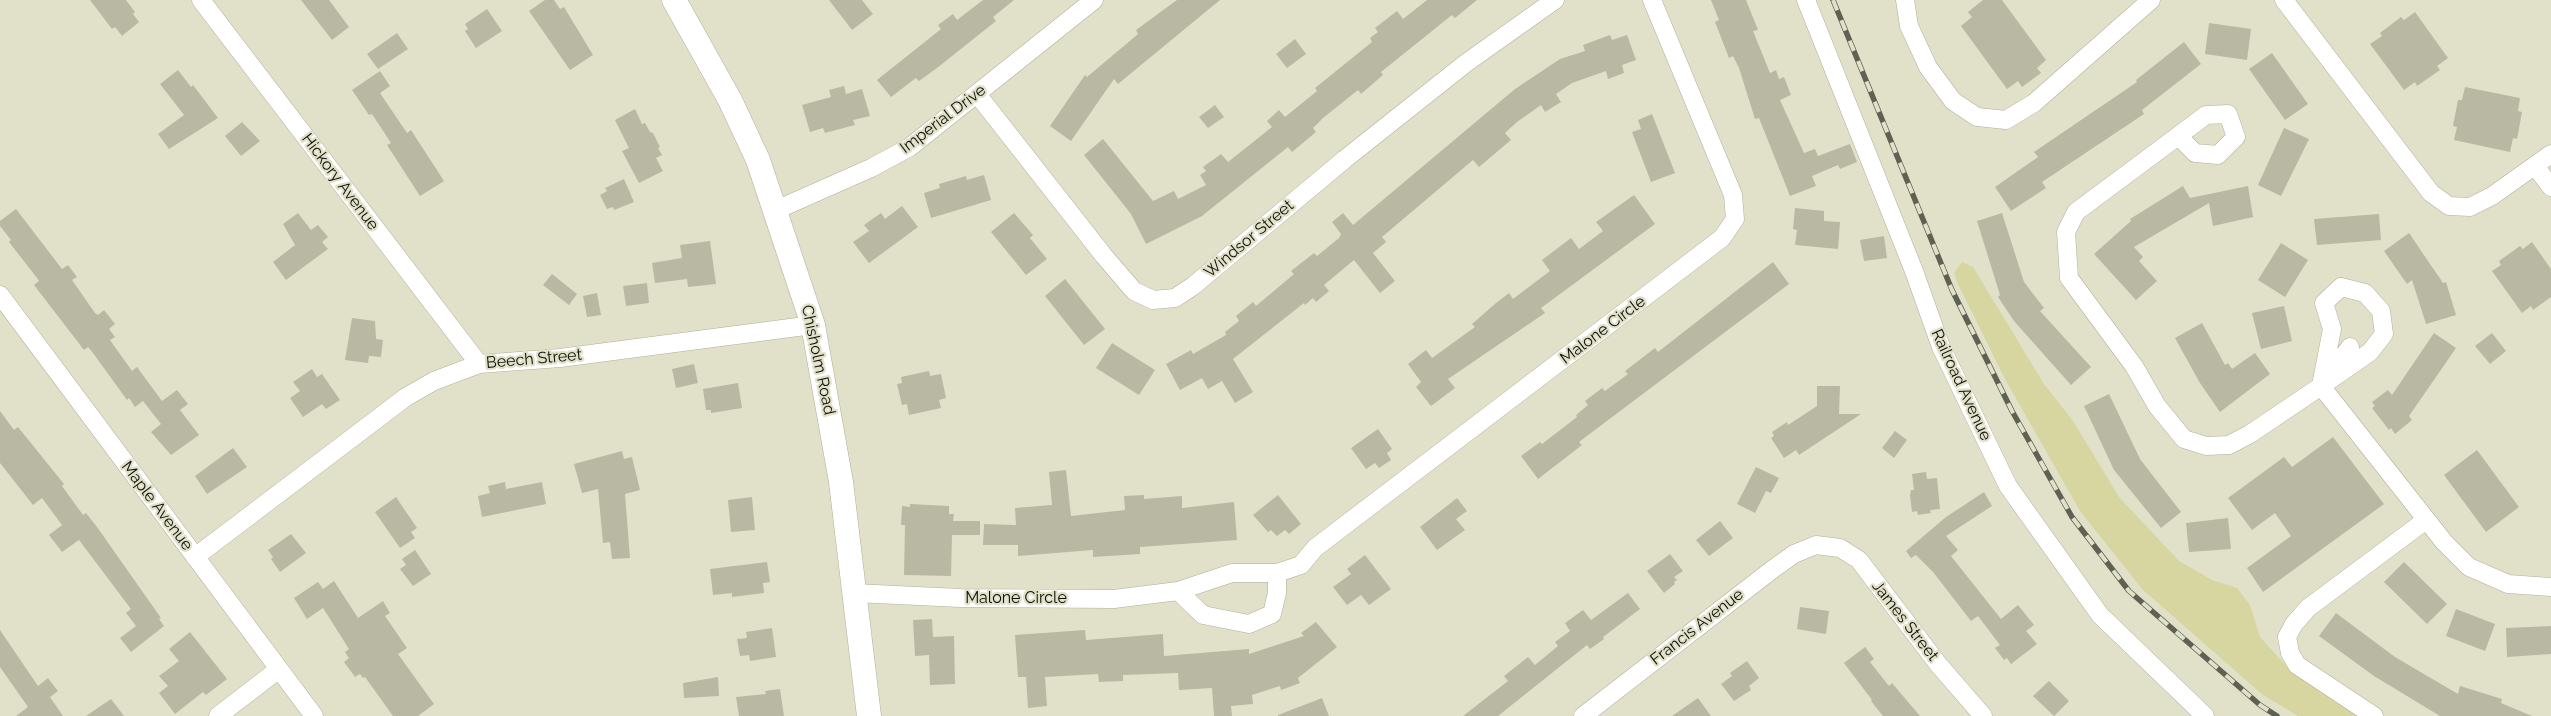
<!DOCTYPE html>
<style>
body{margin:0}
canvas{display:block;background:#e1e1ca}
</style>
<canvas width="2551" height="716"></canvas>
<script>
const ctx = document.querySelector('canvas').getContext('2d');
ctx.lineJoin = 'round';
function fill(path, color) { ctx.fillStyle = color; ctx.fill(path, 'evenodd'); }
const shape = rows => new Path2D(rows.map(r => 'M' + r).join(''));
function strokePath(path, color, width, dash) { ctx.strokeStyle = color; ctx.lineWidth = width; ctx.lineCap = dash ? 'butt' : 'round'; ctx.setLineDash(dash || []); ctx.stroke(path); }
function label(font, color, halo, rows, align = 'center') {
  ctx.font = font + ' Raleway,sans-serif'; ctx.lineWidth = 4.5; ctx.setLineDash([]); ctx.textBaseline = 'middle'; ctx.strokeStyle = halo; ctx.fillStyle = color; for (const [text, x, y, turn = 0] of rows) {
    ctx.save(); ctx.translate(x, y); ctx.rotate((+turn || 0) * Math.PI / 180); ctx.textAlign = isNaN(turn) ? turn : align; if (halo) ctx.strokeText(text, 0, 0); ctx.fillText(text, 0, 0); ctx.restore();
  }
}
fill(shape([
 [1962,262,1973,267,2044,384,2073,421,2119,497,2179,561,2212,580,2237,588,2250,605,2260,637,2289,669,2366,716,2298,716,2263,695,2142,589,2080,511,2005,379,1958,284,1954,273]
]), '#d7d5a0');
fill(shape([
 [90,0,126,0,135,12,133,14,139,22,122,36,115,27,112,29],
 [301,0,329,0,349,27,332,40],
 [545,0,554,0,560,9,564,7,593,55,570,70,529,11],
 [829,0,862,0,873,14,852,30],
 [983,0,1014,0,993,17,996,21,937,68,919,81,916,78,891,97,877,80,941,29,938,25,953,14,957,20],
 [1177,0,1220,0,1118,84,1114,79,1071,141,1050,126,1085,75,1087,77,1138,34,1136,30],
 [1427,0,1477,0,1455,18,1452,15,1381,72,1383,75,1361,94,1358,90,1323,118,1313,128,1316,132,1292,152,1288,147,1202,216,1146,244,1131,214,1084,155,1103,139,1153,201,1174,191,1178,199,1206,185,1200,175,1206,171,1203,167,1221,154,1228,162,1272,127,1267,121,1279,110,1285,117,1317,91,1315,88,1372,42,1370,38,1378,32,1375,28,1397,11,1403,19],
 [1711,0,1746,0,1758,30,1753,31,1770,73,1776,70,1779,79,1784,77,1791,95,1780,100,1804,153,1815,149,1818,156,1850,144,1857,162,1840,169,1838,165,1812,176,1816,186,1790,196,1759,118,1755,119,1739,68,1733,56,1729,58,1715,22,1719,20],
 [1983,0,2002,0,2046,60,2037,68,2041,73,2022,87,2018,81,2007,89,1961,26,1972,17,1968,12],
 [487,9,502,31,476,48,465,31,468,29,465,24],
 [2415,12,2448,58,2437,66,2440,70,2417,86,2415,82,2404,90,2370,44,2382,36,2380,33,2401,17,2404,20],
 [2209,23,2251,29,2247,60,2205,54],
 [397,33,408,49,378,69,367,54],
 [1610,35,1612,40,1627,35,1636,60,1622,65,1624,73,1608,79,1606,71,1572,83,1556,94,1561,102,1545,112,1541,105,1517,122,1505,133,1511,140,1479,167,1473,160,1382,237,1386,242,1373,253,1395,281,1380,293,1354,260,1324,285,1329,291,1316,302,1313,298,1305,305,1304,303,1233,359,1253,392,1235,403,1222,381,1208,389,1202,378,1180,390,1166,364,1191,350,1193,354,1226,335,1225,332,1239,321,1236,316,1253,302,1256,306,1294,274,1291,271,1314,253,1317,256,1339,238,1341,234,1332,222,1343,213,1353,225,1515,89,1560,59,1585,51,1583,45],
 [1295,39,1306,54,1287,68,1276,54],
 [2184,42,2201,64,2142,110,2144,114,2042,182,2046,188,2011,211,1995,187,2038,157,2034,152,2137,82,2136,80],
 [2272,53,2308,104,2285,120,2249,69],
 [178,70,191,87,193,85,218,118,169,149,158,134,184,115,160,84],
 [380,71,390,86,380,93,407,133,411,130,444,181,420,196,387,145,391,143,372,114,369,115,352,90],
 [844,86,846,94,862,89,870,116,853,120,855,125,825,133,823,128,810,132,802,105,831,97,829,90],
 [2465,87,2520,98,2518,111,2522,112,2517,139,2513,138,2510,152,2454,140,2457,127,2453,126,2458,100,2462,100],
 [1215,105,1224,117,1208,128,1199,117],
 [635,109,642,124,645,123,650,132,653,133,660,147,658,148,662,155,656,158,663,171,639,183,622,151,629,148,615,120],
 [1652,114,1675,173,1651,182,1632,132,1641,129,1638,120],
 [242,122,260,141,241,156,225,136],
 [2284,128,2309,139,2281,196,2258,185],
 [984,175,991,200,931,218,924,193,940,188,939,184,966,176,967,180],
 [624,179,634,202,614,210,613,207,607,209,600,195,607,191,605,188],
 [2183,186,2190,198,2248,186,2253,217,2213,226,2209,203,2134,247,2143,257,2139,261,2157,281,2136,300,2094,254,2131,221,2130,219],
 [1634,195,1655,224,1541,308,1545,313,1448,379,1455,388,1431,406,1416,387,1421,382,1408,364,1426,350,1432,358,1475,327,1472,324,1496,303,1509,293,1513,299,1550,271,1542,260,1571,238,1579,249,1603,231,1596,222],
 [902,206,918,227,869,263,853,242,869,231,864,225,881,213,885,219],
 [1795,208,1824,211,1824,221,1840,222,1838,249,1795,245,1797,230,1793,229],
 [16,209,62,269,68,265,77,277,72,280,95,313,98,315,104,310,115,324,109,329,115,337,110,340,132,371,137,367,162,401,177,390,188,404,180,410,199,435,171,455,151,432,161,424,143,401,135,407,129,398,127,400,93,353,88,347,84,350,34,285,39,281,37,278,9,242,11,240,0,226,0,221],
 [298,213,311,230,318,225,328,237,322,242,328,249,286,280,273,262,295,245,283,224],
 [1014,213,1033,235,1030,238,1047,259,1026,275,991,232],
 [2002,213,2024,282,2044,308,2040,311,2091,367,2071,385,2014,321,1998,297,2000,295,1977,221],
 [2379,214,2381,240,2317,245,2314,219],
 [2409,233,2443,283,2446,282,2456,315,2426,324,2412,280,2407,284,2384,251],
 [1884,236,1887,258,1864,261,1860,240],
 [710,241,716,284,688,287,687,279,655,283,652,263,682,258,680,245],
 [2532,242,2551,269,2551,297,2533,310,2531,306,2522,313,2492,271,2501,265,2499,261,2520,246,2523,249],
 [2281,243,2308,260,2285,297,2258,280],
 [1773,262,1789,284,1579,442,1582,445,1538,479,1521,456,1540,442,1542,444,1577,417,1576,415,1588,405,1585,401,1602,388,1605,391,1628,374,1625,371,1655,348,1658,352],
 [552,274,577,294,569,305,543,285],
 [1065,279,1105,329,1084,345,1045,296],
 [647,283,649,303,626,306,623,286],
 [597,293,601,315,587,317,583,296],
 [2284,306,2292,341,2261,349,2252,313],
 [352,318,375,321,376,339,383,340,381,357,369,356,368,363,345,360],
 [2202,323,2225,365,2228,363,2232,369,2255,353,2270,374,2220,412,2200,383,2175,338],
 [2434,333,2456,348,2409,416,2412,420,2395,434,2391,428,2389,430,2372,408,2375,406,2372,402,2388,390,2392,395],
 [2492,333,2506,351,2490,364,2475,346],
 [1112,343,1155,370,1139,395,1096,368],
 [694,364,698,383,676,388,672,369],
 [312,369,317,377,322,374,340,400,326,409,322,404,303,417,290,398,300,391,293,382],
 [929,371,930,376,941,374,946,398,939,400,941,408,909,415,907,404,902,405,897,384,902,383,901,377],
 [738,383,742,408,711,413,711,410,706,410,703,389],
 [1817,386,1840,386,1839,414,1861,414,1799,455,1796,450,1784,458,1771,438,1774,436,1772,432,1787,422,1788,425,1817,406],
 [2109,394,2140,459,2181,512,2161,528,2114,470,2084,406],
 [0,411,14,430,18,427,64,484,62,486,83,515,86,513,97,527,161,618,159,619,164,626,131,652,120,638,136,626,126,613,131,609,79,540,62,552,49,535,62,525,42,498,33,505,0,463],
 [1378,429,1392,449,1387,453,1391,460,1379,468,1375,463,1366,469,1351,448],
 [1895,431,1907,440,1894,458,1882,448],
 [2333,437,2384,504,2263,592,2247,568,2291,536,2275,513,2252,530,2228,498,2284,457,2292,467],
 [233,448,247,467,207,494,195,476],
 [2477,450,2519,507,2486,532,2444,475],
 [622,451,624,459,632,457,640,490,625,494,630,558,612,559,610,542,603,543,598,489,582,493,574,464],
 [1756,467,1779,478,1771,493,1766,491,1755,513,1737,504],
 [1066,470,1071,516,1125,510,1124,496,1144,495,1144,499,1182,496,1182,508,1234,502,1237,540,1140,547,1140,554,1093,557,1093,550,1018,556,1018,545,983,545,984,524,1016,525,1015,508,1052,505,1049,472],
 [1926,472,1927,479,1937,478,1940,509,1930,510,1931,513,1918,515,1917,511,1912,512,1910,495,1911,490,1914,490,1912,474],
 [505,482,506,489,542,482,546,504,482,517,478,496,490,493,488,486],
 [1984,492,1992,506,1946,536,1958,550,1951,556,2001,619,2018,605,2034,625,2026,631,2037,644,2011,664,2007,658,2004,660,1995,648,2000,645,1978,616,1971,621,1933,572,1916,555,1911,558,1906,551,1946,517],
 [1278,495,1301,524,1289,534,1285,530,1277,536,1271,530,1268,532,1253,515],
 [396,497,417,528,411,532,415,538,400,548,375,512],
 [752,497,755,530,731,532,728,500],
 [1457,498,1467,511,1456,519,1465,530,1437,550,1420,527],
 [910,504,949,506,949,514,954,514,953,521,980,521,980,535,952,535,951,576,904,575,905,525,901,525,902,506,910,507],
 [2228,518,2231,549,2189,552,2186,523],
 [1720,521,1733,538,1709,556,1696,540],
 [291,534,306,553,280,572,271,559,273,557,268,550],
 [415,550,431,574,413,586,400,569,406,565,402,559],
 [1670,554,1683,571,1674,577,1677,580,1674,582,1675,584,1664,593,1647,571],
 [1365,555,1391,589,1369,605,1361,595,1347,605,1333,587,1351,574,1347,569],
 [767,562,770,582,763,583,764,593,732,597,732,593,713,595,710,569],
 [2404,562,2447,604,2427,624,2384,582],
 [334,581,358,618,383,601,390,613,385,616,407,648,398,654,434,704,418,716,393,716,365,677,363,678,360,674,355,677,344,662,349,658,345,652,349,649,323,608,307,619,294,598,318,582,323,589],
 [1628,593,1640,609,1603,637,1604,639,1590,649,1587,645,1498,716,1463,716,1508,681,1504,676,1528,657,1535,665,1558,646,1555,642,1570,631,1565,623,1583,610,1591,620],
 [1800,607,1829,611,1826,634,1797,629],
 [2456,609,2495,624,2485,651,2446,636],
 [2336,613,2395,657,2458,694,2460,686,2502,699,2501,703,2532,716,2440,716,2374,676,2319,636],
 [932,619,933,637,954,636,955,684,930,685,929,655,915,656,913,620],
 [1316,622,1337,647,1298,678,1300,683,1281,690,1280,686,1252,695,1253,704,1231,706,1232,716,1214,716,1212,688,1179,690,1178,673,1123,675,1123,681,1099,682,1098,674,1045,677,1047,706,1028,708,1026,677,1018,677,1015,635,1085,630,1086,640,1163,634,1164,656,1249,649,1249,654,1304,636,1301,633],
 [2551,626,2551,654,2507,657,2506,628],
 [772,628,776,657,750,661,749,655,740,656,737,639,747,638,746,632],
 [0,630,38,686,48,678,58,691,50,697,63,716,16,716,28,707,0,667],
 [190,632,227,679,206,695,203,692,175,714,159,693,168,686,159,676,179,661,169,649],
 [1865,647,1874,659,1870,662,1889,686,1892,683,1920,716,1883,716,1871,701,1872,700,1844,663],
 [1747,661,1759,678,1749,686,1751,690,1734,701,1721,684,1732,676,1730,673],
 [718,677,719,696,684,698,683,683],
 [2049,681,2069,701,2054,716,2033,696],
 [780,689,784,716,739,716,736,697,766,694,765,691],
 [1322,698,1329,716,1278,716,1278,715],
 [1698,698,1711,716,1672,716],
 [111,699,124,716,86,716]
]), '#b9b9a3');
const street = shape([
 [201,0,479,364],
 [1806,0,1914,271,1941,347,2008,486,2100,615,2205,716],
 [1905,0,1909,26,1928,67,1953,101,1977,117,2006,120,2034,103,2151,0],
 [2284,0,2431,193,2449,206,2470,207,2492,196,2551,154],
 [977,94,1104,256,1134,291,1153,300,1175,298,1193,286,1345,159,1466,63,1555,0],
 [2228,114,2236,137,2218,155,2195,153,2178,136,2206,115,2228,114],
 [2178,136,2076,212,2066,232,2069,278,2134,366,2157,406,2184,439,2206,446,2229,445,2250,434,2321,386,2350,347],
 [2535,166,2551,187],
 [776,210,871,168,910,147,1094,0],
 [2341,287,2365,293,2381,311,2384,334,2370,352,2321,386,2332,329,2324,303,2341,287],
 [0,295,314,716],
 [2321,386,2444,542,2469,567,2508,584,2551,587],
 [195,557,406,397,434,381,479,364,560,358,813,325],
 [1178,591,1232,573,1277,573,1301,565,1315,548,1722,238,1735,219,1733,195,1652,0],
 [854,593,960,598,1114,599,1178,591,1203,615,1249,624,1272,614,1277,593,1277,573],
 [218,716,279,669],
 [1583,716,1773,569,1794,554,1816,545,1840,548,1859,560,1938,664,1983,716],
 [2374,716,2297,665,2290,653,2287,637,2294,624,2308,608,2426,520]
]);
const secondary = shape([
 [674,0,730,100,758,160,813,325,841,482,869,716]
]);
strokePath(street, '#b0af9a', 19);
strokePath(secondary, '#b0af9a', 25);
strokePath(street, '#fff', 18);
strokePath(secondary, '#fff', 24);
const rail = shape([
 [1833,0,1952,290,2012,411,2072,517,2129,591,2260,705,2277,716]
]);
strokePath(rail, '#606053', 5.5);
strokePath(rail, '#e1e1ca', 4, [11]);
label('16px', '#0e0e07', '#e1e1ca', [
 ["Imperial Drive",943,119,-37],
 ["Hickory Avenue",340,182,53],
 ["Windsor Street",1249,239,-40],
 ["Malone Circle",1603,330,-37],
 ["Beech Street",534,359,-5],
 ["Chisholm Road",818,360,78],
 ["Railroad Avenue",1961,385,65],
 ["Maple Avenue",157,506,53],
 ["Malone Circle",1016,598],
 ["James Street",1905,621,52],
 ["Francis Avenue",1697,627,-38]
]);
</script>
